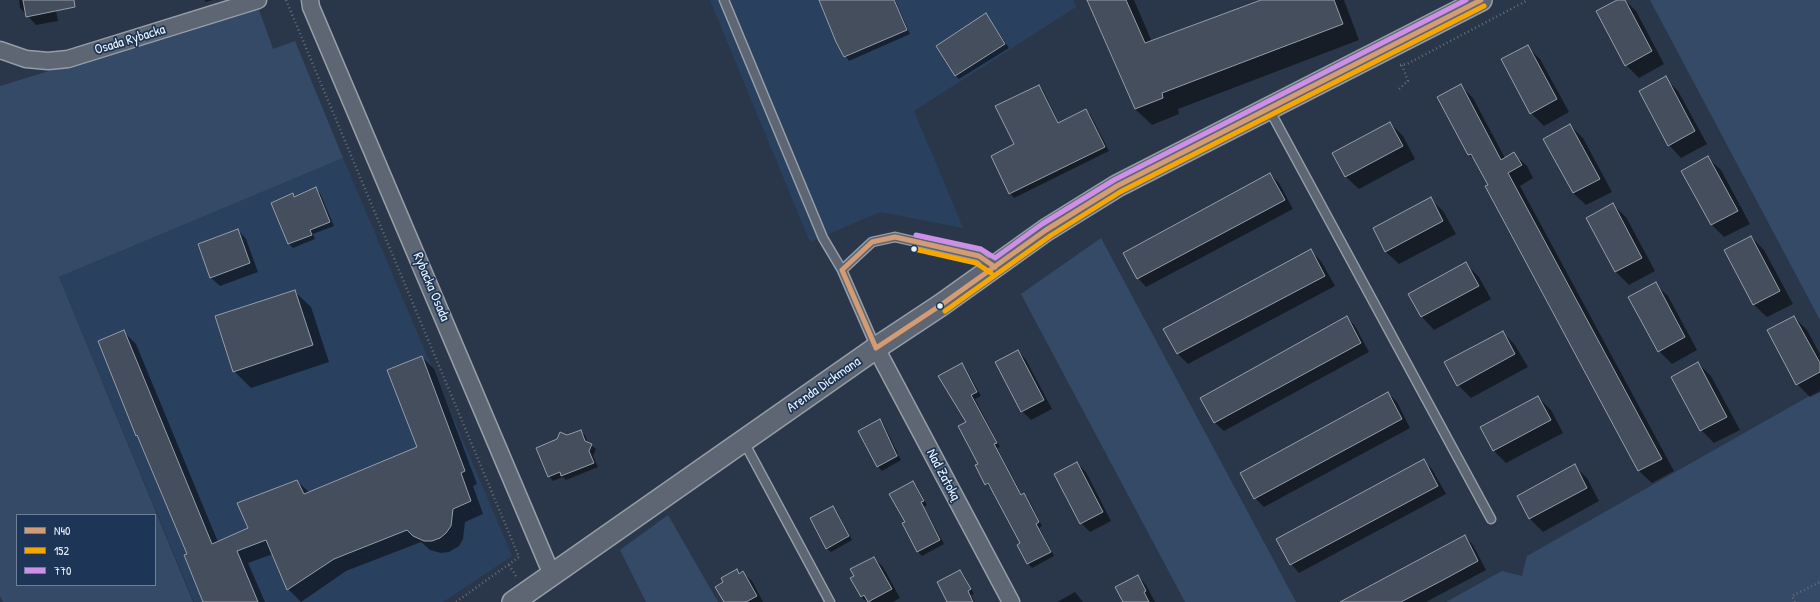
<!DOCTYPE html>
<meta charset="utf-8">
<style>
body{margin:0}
#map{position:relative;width:1820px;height:602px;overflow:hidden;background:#2a374a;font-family:"Patrick Hand",sans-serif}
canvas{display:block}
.legend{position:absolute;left:16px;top:514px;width:140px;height:72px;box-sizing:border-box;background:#1d3557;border:1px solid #6e8097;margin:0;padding:5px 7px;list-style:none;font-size:12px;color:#e8f1f8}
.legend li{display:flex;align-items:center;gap:8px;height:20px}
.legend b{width:20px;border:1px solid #6e8097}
</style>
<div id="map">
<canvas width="1820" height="602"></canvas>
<ul class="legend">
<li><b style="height:5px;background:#d39c74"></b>N40</li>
<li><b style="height:5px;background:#f7a600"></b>152</li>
<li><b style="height:5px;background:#ce8fe9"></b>770</li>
</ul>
</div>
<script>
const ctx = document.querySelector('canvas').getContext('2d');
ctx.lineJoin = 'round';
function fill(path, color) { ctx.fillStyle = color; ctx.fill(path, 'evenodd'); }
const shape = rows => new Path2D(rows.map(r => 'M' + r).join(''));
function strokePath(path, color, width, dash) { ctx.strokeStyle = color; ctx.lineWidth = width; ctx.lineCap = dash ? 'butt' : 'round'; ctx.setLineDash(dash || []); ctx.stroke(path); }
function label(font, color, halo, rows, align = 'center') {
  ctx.font = font + ' "Patrick Hand",sans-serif'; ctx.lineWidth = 3.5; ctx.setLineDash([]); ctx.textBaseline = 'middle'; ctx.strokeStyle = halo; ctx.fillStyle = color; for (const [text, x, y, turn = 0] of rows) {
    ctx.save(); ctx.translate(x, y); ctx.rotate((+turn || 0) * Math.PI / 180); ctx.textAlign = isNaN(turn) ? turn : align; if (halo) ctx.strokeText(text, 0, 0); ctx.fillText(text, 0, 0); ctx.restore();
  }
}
fill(shape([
 [710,0,1073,0,1076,7,914,111,963,228,880,212,810,242],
 [343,158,512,556,443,602,194,602,59,277]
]), '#2a405f');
fill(shape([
 [1650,0,1820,0,1820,320],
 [258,7,273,49,295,41,343,158,59,277,193,602,3,602,0,596,0,86],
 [17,515,155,515,155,585,17,585],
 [1101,238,1296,602,1185,602,1021,294],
 [1820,390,1820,602,1446,602,1502,571,1522,576,1527,556],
 [668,515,718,602,646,602,620,550]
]), '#354a67');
fill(shape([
 [19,0,54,0,58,21,36,25,20,8],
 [204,0,213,0,206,2],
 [819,0,895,0,910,34,849,61,837,42],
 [1089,0,1134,0,1152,42,1264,0,1344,0,1359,40,1178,109,1179,114,1152,125,1135,109],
 [1619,0,1625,0,1636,11,1664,64,1639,78,1626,65],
 [986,14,1009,48,959,79,955,75],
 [1527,46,1540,59,1569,112,1544,126,1531,113],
 [1665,78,1678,91,1707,144,1681,158,1669,145],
 [1460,85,1473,98,1505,158,1514,154,1527,166,1533,178,1520,186,1674,471,1652,483,1639,471,1486,187,1489,185,1477,162,1469,155],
 [1039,86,1043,90,1059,123,1086,110,1090,114,1109,151,1014,198,1010,193,1015,145],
 [1390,123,1403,136,1415,159,1359,189,1346,177,1333,154],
 [1570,125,1583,138,1612,192,1586,205,1573,193],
 [1708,158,1721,170,1750,224,1724,237,1712,225],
 [1270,174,1279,183,1293,209,1146,287,1138,278],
 [316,189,320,193,334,226,313,234,315,239,293,248,289,244,272,203,293,194,296,197],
 [1430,198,1443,211,1456,234,1399,264,1386,252,1374,229],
 [1613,205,1626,217,1655,271,1629,285,1616,272,1587,218],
 [238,230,246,239,258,272,220,286,211,278],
 [1751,237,1764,250,1793,304,1767,317,1754,305,1726,251],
 [1311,251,1321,261,1335,286,1188,364,1178,354,1165,329],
 [1466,264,1479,277,1491,299,1434,330,1422,317,1409,294],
 [1655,284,1668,296,1697,350,1672,364,1659,351],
 [294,291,311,307,329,362,251,388,234,371],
 [1347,317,1355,326,1369,352,1224,431,1215,423,1201,398],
 [1794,317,1807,330,1820,354,1820,392,1810,397,1797,384],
 [124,332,136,344,218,542,249,529,297,481,310,493,418,447,422,357,434,369,477,484,473,486,483,514,465,522,463,539,459,546,449,552,441,553,430,550,421,542,346,571,301,602,288,589,273,554,248,563,265,602,204,602,188,555,140,438,137,435],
 [1503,332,1515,345,1528,367,1471,398,1458,385],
 [1018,351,1026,360,1052,409,1031,420,1022,411],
 [1698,363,1711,376,1740,430,1714,443,1701,430,1673,377],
 [962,365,966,369,981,396,975,399,1000,447,997,448,1022,495,1024,494,1028,498,1042,526,1039,528,1054,556,1032,568,1028,564,1018,545,1021,543,992,488,990,488,986,484,967,422],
 [1388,393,1397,402,1410,428,1264,507,1255,498],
 [1538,397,1551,410,1563,433,1506,463,1493,450],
 [880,421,884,425,898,454,877,465],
 [580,431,585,435,588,443,596,449,593,456,598,467,566,480,563,477,553,481,549,476,567,436],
 [899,456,901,460,882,471,878,467],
 [1423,460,1432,469,1446,494,1299,573,1291,564],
 [1077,463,1086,472,1111,521,1090,532,1081,523],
 [1575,466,1587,478,1599,501,1543,532,1530,519,1518,496],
 [913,482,917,486,927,505,924,507,944,544,922,556,918,552,903,524,906,522],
 [833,508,837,512,852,540,831,552,826,548],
 [1465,536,1473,545,1486,570,1426,602,1341,602],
 [874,558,883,567,900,598,893,602,867,602,861,597,855,576],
 [737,571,740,574,743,573,752,581,763,602,725,602,724,583],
 [960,571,964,575,974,594,971,595,975,602,948,602],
 [1138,576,1146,585,1155,602,1124,602],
 [1075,592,1083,602,1057,602]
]), '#0007');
const building = shape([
 [23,0,74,0,75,7,26,17,23,0],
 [819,0,894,0,907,30,844,57,836,42,819,0],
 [1087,0,1126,0,1145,43,1261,0,1334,0,1343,24,1162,93,1163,98,1135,109,1087,0],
 [1617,0,1625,0,1652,51,1625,66,1596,11,1617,0],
 [986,13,1005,44,955,76,936,46,986,13],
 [1528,45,1557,99,1530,114,1501,59,1528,45],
 [1666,76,1695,131,1668,146,1639,91,1666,76],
 [1461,84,1501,160,1514,152,1522,165,1508,173,1662,459,1638,471,1485,186,1488,185,1471,154,1468,155,1437,97,1461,84],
 [1039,85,1058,123,1086,109,1105,147,1009,194,991,156,1014,144,995,106,1039,85],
 [1390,122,1403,146,1345,177,1332,153,1390,122],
 [1570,124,1600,179,1573,193,1543,139,1570,124],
 [1708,156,1738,211,1711,225,1681,171,1708,156],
 [1270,173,1285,200,1137,279,1123,253,1270,173],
 [316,187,330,222,310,230,312,235,288,244,271,203,293,193,294,197,316,187],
 [1431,197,1443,221,1385,252,1373,228,1431,197],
 [1613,203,1642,258,1615,272,1586,218,1613,203],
 [238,229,250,263,210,278,198,244,238,229],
 [1751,236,1780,291,1753,305,1724,250,1751,236],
 [1311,249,1325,276,1177,354,1163,329,1311,249],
 [1466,262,1479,286,1421,317,1408,294,1466,262],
 [1656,282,1685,337,1658,352,1628,297,1656,282],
 [295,290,313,345,233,372,215,316,295,290],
 [1347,316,1361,343,1214,423,1200,398,1347,316],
 [1794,316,1820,363,1820,372,1796,385,1767,330,1794,316],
 [124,330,212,544,248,528,237,503,297,480,304,494,417,447,387,370,422,356,465,471,461,473,471,501,453,509,451,526,446,533,440,538,432,541,424,541,413,536,407,530,334,559,287,590,266,540,237,551,258,602,203,602,184,555,187,554,137,435,136,436,98,341,124,330],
 [1503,331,1515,354,1457,386,1444,362,1503,331],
 [1018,350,1044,400,1021,412,995,362,1018,350],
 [1698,362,1727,417,1700,431,1671,377,1698,362],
 [962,363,977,392,971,395,997,443,994,444,1021,495,1024,493,1039,522,1036,524,1051,552,1027,564,1017,545,1020,543,988,483,985,485,975,465,978,464,958,426,966,422,938,376,962,363],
 [1388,392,1402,419,1254,499,1240,473,1388,392],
 [1538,396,1551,420,1493,451,1480,427,1538,396],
 [880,419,897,456,877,467,858,431,880,419],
 [581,430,585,441,592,444,589,451,594,463,561,476,560,472,548,477,536,448,557,439,560,432,567,435,581,430],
 [1424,459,1438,486,1290,565,1276,539,1424,459],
 [1077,462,1103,512,1080,524,1054,474,1077,462],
 [1575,464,1587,488,1529,519,1517,496,1575,464],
 [913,481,924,501,921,502,940,540,917,552,902,523,905,522,889,494,913,481],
 [833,506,849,536,826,549,810,518,833,506],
 [1465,535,1478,561,1443,580,1401,602,1340,602,1465,535],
 [874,557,892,589,868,602,864,595,861,597,850,578,854,576,850,569,874,557],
 [737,569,739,574,743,571,757,596,746,602,724,602,715,587,723,582,721,578,737,569],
 [960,570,971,589,968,591,973,602,947,602,937,582,960,570],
 [1138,575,1146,591,1144,592,1149,602,1123,602,1115,587,1138,575]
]);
fill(building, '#444e5c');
strokePath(building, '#959da7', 1);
const service = shape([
 [724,0,823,238,842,270],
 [1269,109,1491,519],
 [876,348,842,270,872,242,895,237,979,256,994,267],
 [744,442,830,602]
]);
const minor = shape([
 [310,0,311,7,552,575],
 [0,50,26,59,48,61,68,59,258,0],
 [876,348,1011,602]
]);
const tertiary = shape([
 [513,602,876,348,941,305,1046,230,1117,186,1481,0]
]);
strokePath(service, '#959da7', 11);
strokePath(minor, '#959da7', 19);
strokePath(tertiary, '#959da7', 24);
strokePath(shape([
 [286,0,519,557,456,602],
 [1400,65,1407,64,1528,0],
 [1399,89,1408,81,1402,65],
 [509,565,516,576],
 [1795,602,1792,596,1820,582]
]), '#656d78', 2.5, [1, 3]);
strokePath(service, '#5d6672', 8);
strokePath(minor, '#5d6672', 16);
strokePath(tertiary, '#5d6672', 21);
strokePath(shape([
 [876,348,941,305,1046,230,1117,186,1481,0],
 [876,348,842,270,872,242,895,237,979,256,995,267]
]), '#d39c74', 5);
strokePath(shape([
 [914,249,976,263,991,273],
 [945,311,1050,236,1120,192,1484,6]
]), '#f7a600', 5);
strokePath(shape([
 [916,235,981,249,995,258,1042,224,1114,180,1466,0]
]), '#ce8fe9', 5);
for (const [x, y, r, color] of [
 [914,249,3.5,"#e8f1f8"],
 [940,306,3.5,"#e8f1f8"]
]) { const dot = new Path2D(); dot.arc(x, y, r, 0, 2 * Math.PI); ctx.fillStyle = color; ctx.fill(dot); strokePath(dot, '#1d3557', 1.5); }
label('14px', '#e8f1f8', '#1d3557', [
 ["Osada Rybacka",130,40,-17],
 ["Rybacka Osada",431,287,67],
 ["Arenda Dickmana",824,385,-35],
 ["Nad Zatoką",943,475,62]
]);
</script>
